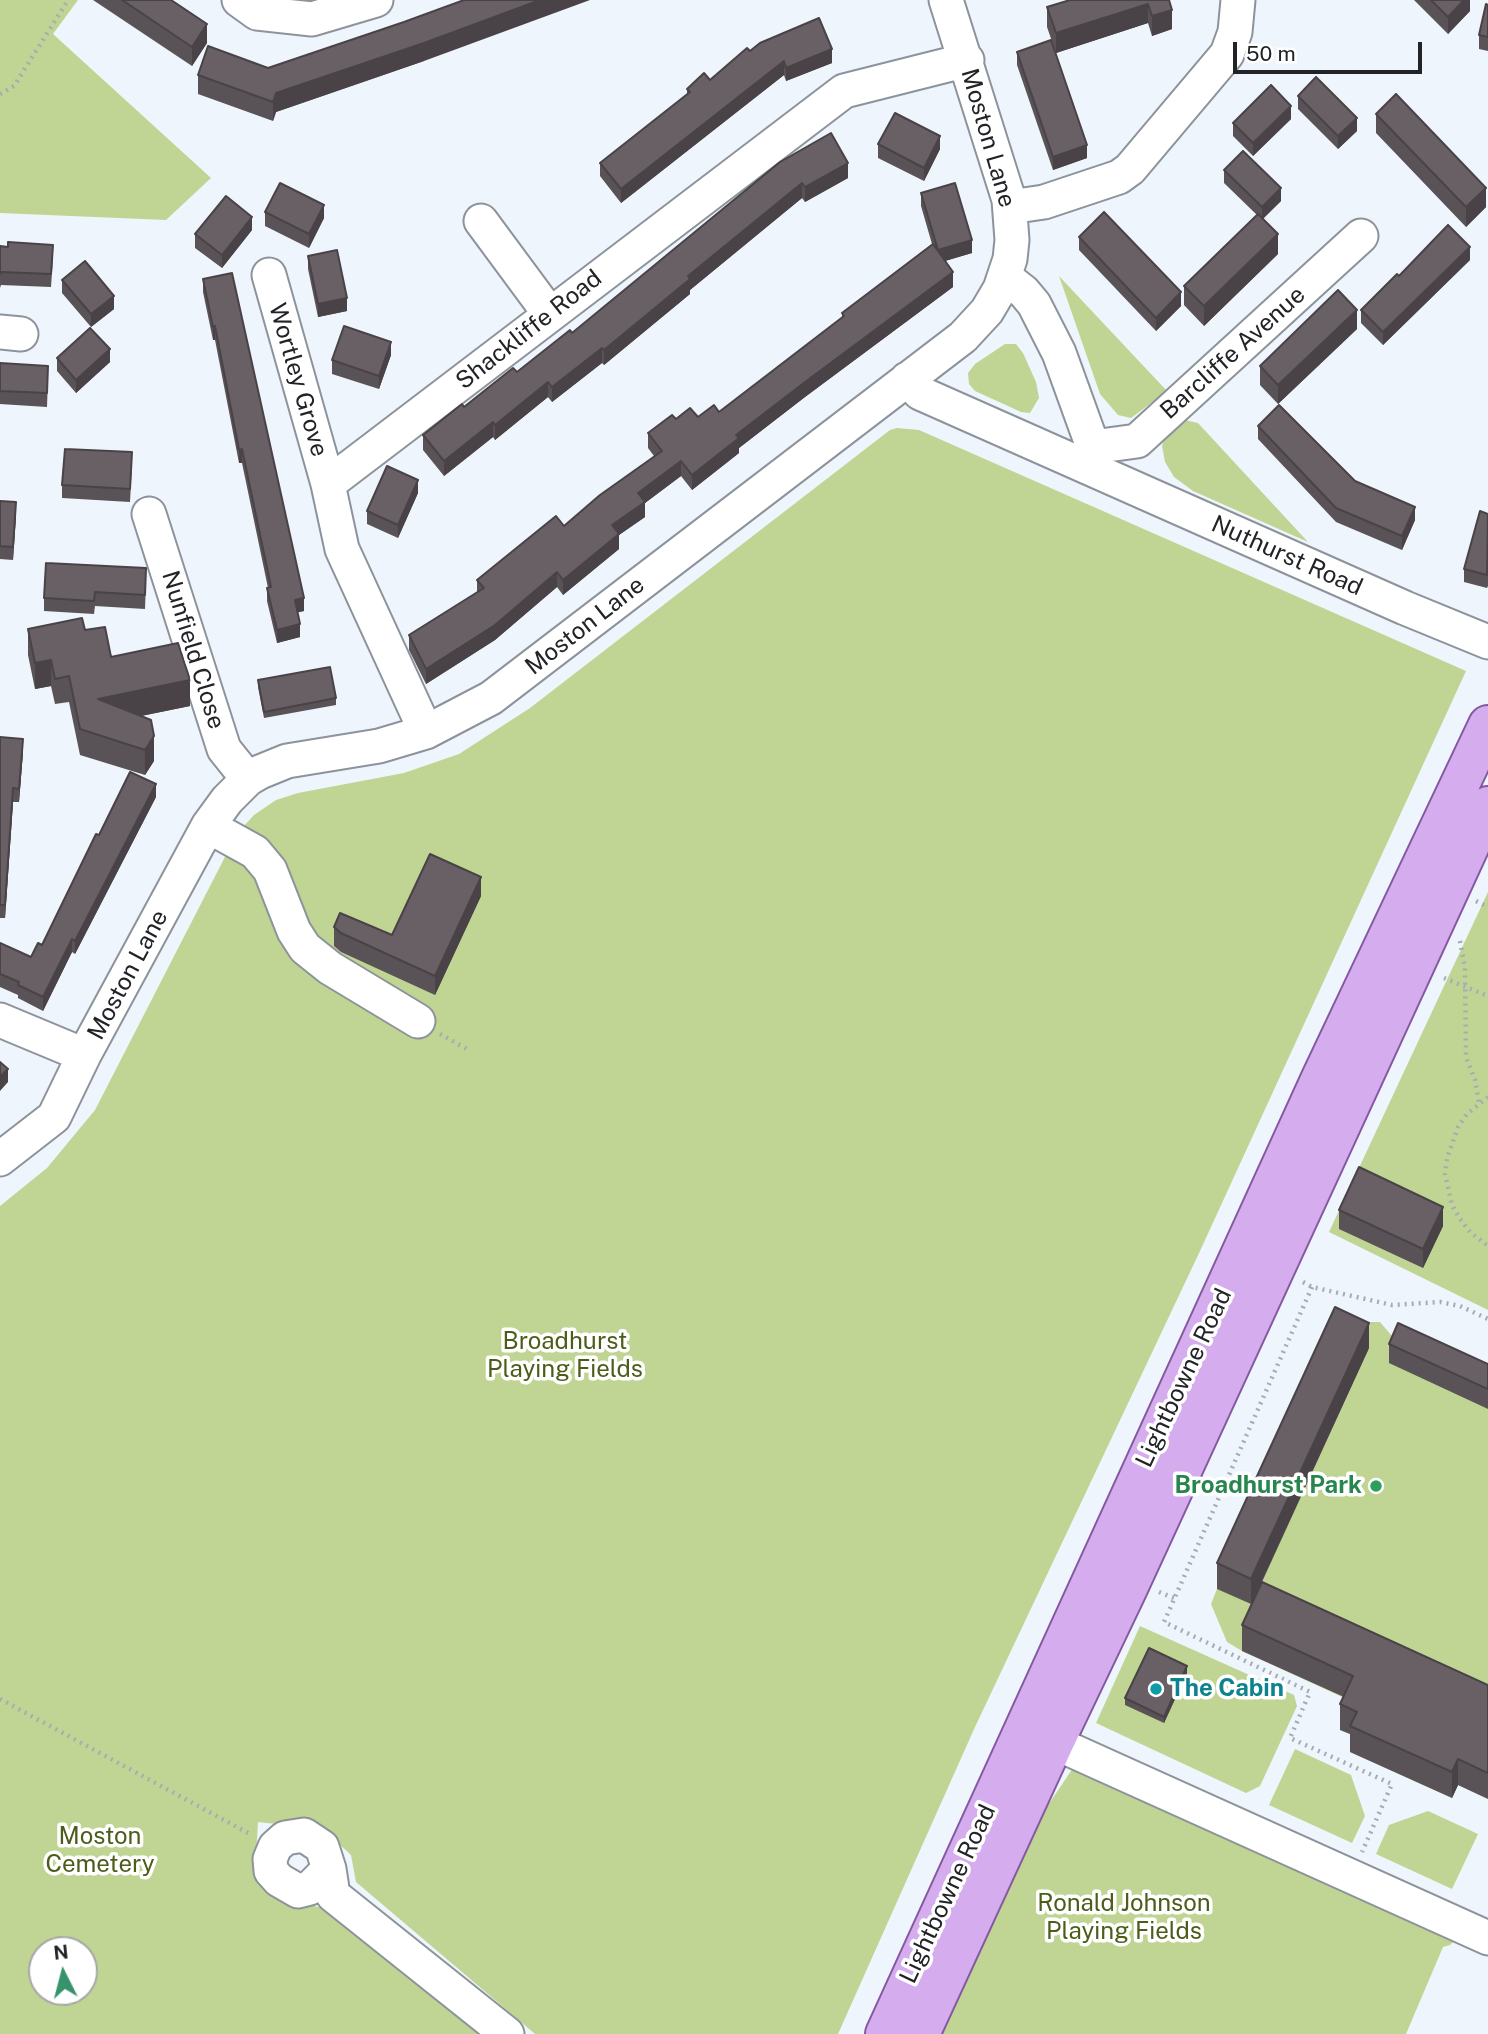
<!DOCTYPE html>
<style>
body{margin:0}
#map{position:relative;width:1488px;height:2034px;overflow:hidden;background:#eef5fd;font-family:"Public Sans",sans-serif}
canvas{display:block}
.north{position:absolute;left:28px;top:1936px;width:70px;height:70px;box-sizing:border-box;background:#fff;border:2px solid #a6a7a8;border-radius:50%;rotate:354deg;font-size:19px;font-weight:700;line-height:28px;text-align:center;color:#212326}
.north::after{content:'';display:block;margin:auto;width:24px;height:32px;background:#36936b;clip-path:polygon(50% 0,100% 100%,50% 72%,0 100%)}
.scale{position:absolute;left:1233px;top:42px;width:189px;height:32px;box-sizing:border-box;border:4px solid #212326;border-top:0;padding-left:9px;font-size:21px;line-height:24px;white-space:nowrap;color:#212326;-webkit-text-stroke:5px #fff;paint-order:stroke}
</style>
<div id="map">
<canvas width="1488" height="2034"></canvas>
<div class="north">N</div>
<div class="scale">50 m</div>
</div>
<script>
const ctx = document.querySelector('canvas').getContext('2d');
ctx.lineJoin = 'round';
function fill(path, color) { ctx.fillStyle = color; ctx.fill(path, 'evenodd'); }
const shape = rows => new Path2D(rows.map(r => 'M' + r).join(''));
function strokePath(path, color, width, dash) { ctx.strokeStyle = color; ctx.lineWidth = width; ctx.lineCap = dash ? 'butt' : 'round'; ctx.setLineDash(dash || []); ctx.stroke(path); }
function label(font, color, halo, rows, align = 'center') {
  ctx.font = font + ' "Public Sans",sans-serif'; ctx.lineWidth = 7; ctx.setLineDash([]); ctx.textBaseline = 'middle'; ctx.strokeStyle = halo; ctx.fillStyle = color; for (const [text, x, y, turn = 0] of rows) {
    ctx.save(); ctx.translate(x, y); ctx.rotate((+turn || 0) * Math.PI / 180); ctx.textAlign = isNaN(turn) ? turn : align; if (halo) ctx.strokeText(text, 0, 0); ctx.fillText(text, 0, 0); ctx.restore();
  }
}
fill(shape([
 [0,0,78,0,53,34,211,178,166,220,0,213],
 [1059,276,1167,391,1131,418,1118,415,1100,394],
 [1005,344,1016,344,1023,353,1036,382,1039,398,1030,413,1021,412,975,391,969,384,968,373,975,364],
 [1185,420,1198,423,1308,542,1193,491,1174,477,1165,462,1162,446,1166,434],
 [897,428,919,430,1466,671,1200,1251,975,1727,838,2034,535,2034,356,1882,351,1855,323,1829,258,1822,255,1872,273,1897,328,1909,480,2034,0,2034,0,1206,47,1168,95,1110,227,853,243,827,254,815,276,800,298,793,404,773,459,754,530,708,890,430],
 [42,1950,84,1950,84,1992,42,1992],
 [1488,892,1488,1310,1329,1232],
 [1359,1322,1380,1322,1398,1343,1488,1384,1488,1799,1458,1785,1452,1798,1350,1752,1356,1737,1340,1730,1353,1702,1242,1651,1227,1642,1211,1604,1217,1589],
 [1140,1626,1294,1695,1297,1706,1260,1786,1246,1793,1096,1723],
 [1295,1749,1351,1775,1365,1816,1352,1843,1269,1805],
 [1073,1768,1457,1938,1450,1945,1443,1947,1406,2034,942,2034,1040,1817],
 [1428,1811,1478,1834,1452,1889,1376,1854,1389,1825]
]), '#c0d593');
const minor = shape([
 [239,0,257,13,312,19,376,0],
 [1010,207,1044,202,1119,177,1130,169,1227,54,1235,32,1238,0],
 [481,221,549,313],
 [269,275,328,484],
 [1005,277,1024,292,1034,304,1059,353,1093,447,1088,466],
 [0,332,21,334],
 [907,379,920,393,1405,608,1488,642],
 [1093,447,1137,441,1361,236],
 [149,514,224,749,248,779],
 [426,732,342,549,328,484,844,91,967,60],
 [208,826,255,852,270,870,294,931,305,948,330,968,418,1021],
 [0,1020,84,1055],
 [0,1159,54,1117,84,1055,208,826,227,800,248,779,260,772,287,761,379,746,426,732,491,698,963,337,987,311,1000,289,1010,259,1012,240,1009,200,946,0],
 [1031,1732,1488,1938],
 [329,1869,310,1888,298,1891,279,1880,271,1871,270,1859,275,1847,285,1838,304,1835,322,1847,329,1869,333,1895,507,2034]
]);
const major = shape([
 [885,2034,1321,1078,1488,725],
 [920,2034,1054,1743,1127,1590,1488,806]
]);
strokePath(minor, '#8d939a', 37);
strokePath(major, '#8459a0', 42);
strokePath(shape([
 [0,94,14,86,68,0],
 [1476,901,1488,907],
 [1460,941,1465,968,1466,1057,1475,1080,1479,1103],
 [1444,978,1488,996],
 [440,1034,467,1049],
 [1488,1097,1467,1114,1458,1127,1447,1158,1445,1174,1452,1205,1460,1219,1470,1232,1488,1246],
 [1303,1282,1312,1287,1392,1305,1440,1302,1460,1306,1488,1319],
 [1312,1287,1164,1622,1310,1692,1290,1738,1392,1784,1362,1852],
 [1159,1592,1174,1598],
 [0,1699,250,1834]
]), '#a7acb2', 4.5, [2, 5]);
strokePath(minor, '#fff', 33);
strokePath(major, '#d5adee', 38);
fill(shape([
 [93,0,171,0,207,43,192,66],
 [1169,0,1172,29,1152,36,1148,23,1056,53,1047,27,1047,7],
 [1414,0,1470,0,1470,11,1448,34],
 [1488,5,1488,51,1479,49,1479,35],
 [750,51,832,63,786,81,784,75,621,203,600,176,600,163,687,94,687,89,710,80],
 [1017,52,1087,158,1053,170,1017,65],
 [424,61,276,112,273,121,198,94,198,75,268,68],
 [1298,96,1357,131,1338,149,1298,109],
 [1376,114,1486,207,1466,227,1376,133],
 [1291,119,1253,156,1233,136,1233,123],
 [878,144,940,149,924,181,878,158],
 [780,162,848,178,805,202,802,198,690,290,690,294,604,365,602,363,552,402,548,397,495,440,493,437,444,476,423,450,423,435,517,372,572,333],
 [1224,170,1281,201,1263,218,1278,254,1204,326,1184,305,1184,286,1257,215,1224,183],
 [921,193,972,253,945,261,953,287,805,397,739,448,739,453,692,490,681,476,645,503,645,517,619,535,619,549,563,595,557,587,495,640,426,684,409,650,409,635,477,592,477,580,564,526,654,456,648,448,648,433,676,419,698,417,719,412,842,318,842,313,932,244,921,206],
 [265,212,324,218,309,248,265,226],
 [252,230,222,268,195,248,195,234],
 [1079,237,1181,306,1156,331,1079,250],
 [0,246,53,258,51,287,1,285,0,288],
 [308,256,347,311,318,317,308,269],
 [1470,260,1383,345,1361,323,1361,310],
 [203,279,304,611,298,612,300,637,277,643,267,601,267,588,268,588,242,463,239,463,215,340,213,340,203,292],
 [62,280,114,309,91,327,62,293],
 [1357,329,1278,404,1260,385,1260,366],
 [391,355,379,389,332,374,332,360],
 [57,358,110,362,76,393,57,371],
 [0,363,48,379,47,407,0,404],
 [1258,426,1355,481,1415,520,1402,550,1336,522,1258,439],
 [132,465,130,502,62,498,62,485],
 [418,493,398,538,367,524,367,511],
 [0,501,16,515,13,560,0,559],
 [1488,514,1488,586,1487,588,1464,582,1464,569],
 [146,581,145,609,95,606,94,614,44,611,44,598],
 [28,629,85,630,111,657,190,706,140,716,154,761,145,775,80,755,69,702,55,704,51,686,35,689,28,655],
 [258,680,336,698,336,705,264,718,258,687],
 [0,737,23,752,19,802,13,802,5,918,0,918],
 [156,797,75,954,72,952,43,1011,18,998,18,995,0,987,0,943,31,957,42,945,99,835],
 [481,896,435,995,341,952,334,946,334,927,392,935],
 [1339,1210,1443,1226,1423,1268,1339,1229],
 [1389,1344,1488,1364,1488,1409,1389,1363],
 [1369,1348,1262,1582,1488,1685,1488,1799,1458,1785,1452,1798,1350,1752,1350,1734,1340,1730,1340,1704,1344,1697,1242,1651,1242,1625,1251,1604,1217,1589,1217,1563],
 [1187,1673,1164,1723,1125,1705,1125,1698]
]), '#595357');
fill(shape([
 [540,0,590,0,424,61,276,112,273,121,273,102,276,93],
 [1464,0,1470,0,1470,11,1448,34,1448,17],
 [1148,4,1148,23,1056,53,1056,33],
 [1172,10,1172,29,1152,36,1152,16],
 [207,24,207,43,192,66,192,47],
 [832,49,832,63,786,81,786,68],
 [784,61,784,75,621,203,621,189],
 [1291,106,1291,119,1253,156,1253,143],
 [1357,118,1357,131,1338,149,1338,136],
 [940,136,940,149,924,181,924,168],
 [1087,145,1087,158,1053,170,1053,157],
 [848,163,848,178,805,202,805,187],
 [802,183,802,198,690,290,690,294,604,365,604,350,688,276],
 [1281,188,1281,201,1262,220,1262,207],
 [1486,188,1486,207,1466,227,1466,207],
 [324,205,324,218,309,248,309,234],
 [252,217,252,230,222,268,222,255],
 [1278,234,1278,254,1204,326,1204,306],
 [972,240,972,253,938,263,938,250],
 [1470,247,1470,260,1383,345,1383,332],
 [953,272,953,287,805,397,739,448,739,453,692,490,692,475,736,435,805,382],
 [1181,292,1181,306,1156,331,1156,318],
 [114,296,114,309,91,327,91,314],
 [347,298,347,311,318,317,318,304],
 [1357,310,1357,329,1278,404,1278,385],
 [215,326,215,340,213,340,213,327],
 [391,342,391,355,379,389,379,376],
 [602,348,602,363,552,402,552,387],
 [110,349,110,362,76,393,76,380],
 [548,382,548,397,495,440,495,425],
 [493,422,493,437,444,476,444,461],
 [242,449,242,463,239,463,239,450],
 [681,461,681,476,645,503,645,517,619,535,619,549,563,595,563,580,612,525,638,493],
 [418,480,418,493,398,538,398,525],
 [16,502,16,515,13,560,13,547],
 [1415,507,1415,520,1402,550,1402,536],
 [557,572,557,587,495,640,426,684,426,669],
 [304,598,304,611,295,613,295,600],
 [300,624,300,637,277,643,277,630],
 [51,660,51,686,35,689,35,663],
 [190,680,190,706,98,725,98,699],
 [154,736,154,761,145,775,145,750],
 [23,739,23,752,19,802,19,789],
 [156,784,156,797,75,954,75,941],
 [13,788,13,802,5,918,5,905],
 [481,877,481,896,435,995,435,976],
 [72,939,72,952,43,1011,43,997],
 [8,1069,8,1082,0,1091,0,1077],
 [1443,1207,1443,1226,1423,1268,1423,1249],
 [1369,1323,1369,1348,1251,1604,1251,1579],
 [1187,1666,1187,1673,1164,1723,1164,1717],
 [1458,1759,1458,1785,1452,1798,1452,1772]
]), '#494347');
const building = shape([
 [122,0,171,0,207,24,192,47,122,0],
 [464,0,540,0,424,43,276,93,273,102,198,75,208,46,268,68,404,22,464,0],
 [1070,0,1169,0,1172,10,1152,16,1148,4,1056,33,1047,7,1070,0],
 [1431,0,1464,0,1448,17,1431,0],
 [1486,4,1488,5,1488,37,1479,35,1486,4],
 [819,18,832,49,786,68,784,61,621,189,600,163,690,92,687,89,704,73,710,80,747,48,750,51,760,43,819,18],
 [1051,40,1087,145,1053,157,1017,52,1051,40],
 [1316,77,1357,118,1338,136,1298,96,1316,77],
 [1271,85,1291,106,1253,143,1233,123,1271,85],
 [1396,94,1486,188,1466,207,1376,114,1396,94],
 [895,113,940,136,924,168,878,144,895,113],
 [831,133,848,163,805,187,802,183,688,276,690,279,604,350,602,348,552,387,548,382,495,425,493,422,444,461,423,435,462,404,464,407,513,368,517,372,570,330,572,333,780,162,831,133],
 [1243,151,1281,188,1262,207,1224,170,1243,151],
 [280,183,324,205,309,234,265,212,280,183],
 [955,183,972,240,938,250,921,193,955,183],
 [226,196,252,217,222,255,195,234,226,196],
 [1104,212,1181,292,1156,318,1079,237,1104,212],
 [1258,214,1278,234,1204,306,1184,286,1258,214],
 [1448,225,1470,247,1383,332,1361,310,1397,274,1399,276,1448,225],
 [8,242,53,245,51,274,1,272,0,274,0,246,8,247,8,242],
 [933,244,953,272,805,382,736,435,739,438,692,475,681,461,638,493,645,502,612,525,619,534,563,580,557,572,495,625,426,669,409,635,484,588,477,580,556,516,564,526,600,495,662,451,648,433,672,415,676,419,690,408,698,417,714,405,719,412,844,316,842,313,933,244],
 [337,250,347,298,318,304,308,256,337,250],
 [85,261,114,296,91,314,62,280,85,261],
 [232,273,304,598,295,600,300,624,277,630,267,588,271,587,242,449,239,450,215,326,213,327,203,279,232,273],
 [1338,290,1357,310,1278,385,1260,366,1338,290],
 [344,326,391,342,379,376,332,360,344,326],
 [90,328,110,349,76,380,57,358,90,328],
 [0,363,48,366,47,393,0,391,0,363],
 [1279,405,1355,481,1415,507,1402,536,1336,508,1258,426,1279,405],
 [65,449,132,452,130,489,62,485,65,449],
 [387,466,418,480,398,525,367,511,387,466],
 [0,501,16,502,13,547,0,546,0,501],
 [1480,511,1488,514,1487,575,1464,569,1480,511],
 [46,563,146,568,145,595,95,592,94,601,44,598,46,563],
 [82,618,85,630,105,627,111,657,178,643,190,680,98,699,151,720,154,736,145,750,80,729,69,676,55,679,51,660,35,663,28,629,82,618],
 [330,667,336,698,264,712,258,680,330,667],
 [0,737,23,739,19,789,13,788,5,905,0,905,0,737],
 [130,772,156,784,75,941,72,939,43,997,18,985,19,982,0,974,0,943,31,957,38,943,42,945,96,834,99,835,130,772],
 [430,854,481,877,435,976,341,933,334,927,340,913,392,935,430,854],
 [0,1062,8,1069,0,1077,0,1062],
 [1359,1167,1443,1207,1423,1249,1339,1210,1359,1167],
 [1335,1307,1369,1323,1251,1579,1217,1563,1335,1307],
 [1398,1323,1488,1364,1488,1389,1389,1344,1398,1323],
 [1262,1582,1488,1685,1488,1773,1458,1759,1452,1772,1350,1726,1357,1712,1340,1704,1353,1676,1242,1625,1262,1582],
 [1149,1648,1187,1666,1164,1717,1125,1698,1149,1648]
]);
fill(building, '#686065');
strokePath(building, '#494347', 2);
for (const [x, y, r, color] of [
 [1376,1486,7,"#2e9e5b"],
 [1156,1689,7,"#0f9aa8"]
]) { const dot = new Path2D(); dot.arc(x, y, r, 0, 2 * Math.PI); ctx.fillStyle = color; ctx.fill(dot); strokePath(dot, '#fff', 2.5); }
label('24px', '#212326', '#fff', [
 ["Moston Lane",988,138,74],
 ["Shackliffe Road",529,330,-38],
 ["Barcliffe Avenue",1233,353,-42],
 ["Wortley Grove",298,380,74],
 ["Nuthurst Road",1287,556,24],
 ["Moston Lane",585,626,-38],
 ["Nunfield Close",193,650,73],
 ["Moston Lane",128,975,-62],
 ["Lightbowne Road",1184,1378,-65],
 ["Lightbowne Road",948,1894,-65]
]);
label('24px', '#4c5d1a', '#fff', [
 ["Broadhurst",565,1342],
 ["Playing Fields",565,1370],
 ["Moston",100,1837],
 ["Cemetery",100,1865],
 ["Ronald Johnson",1124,1904],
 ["Playing Fields",1124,1932]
]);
label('bold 24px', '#27864d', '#fff', [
 ["Broadhurst Park",1362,1486]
], 'right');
label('bold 24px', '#0d838f', '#fff', [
 ["The Cabin",1170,1689]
], 'left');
</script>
